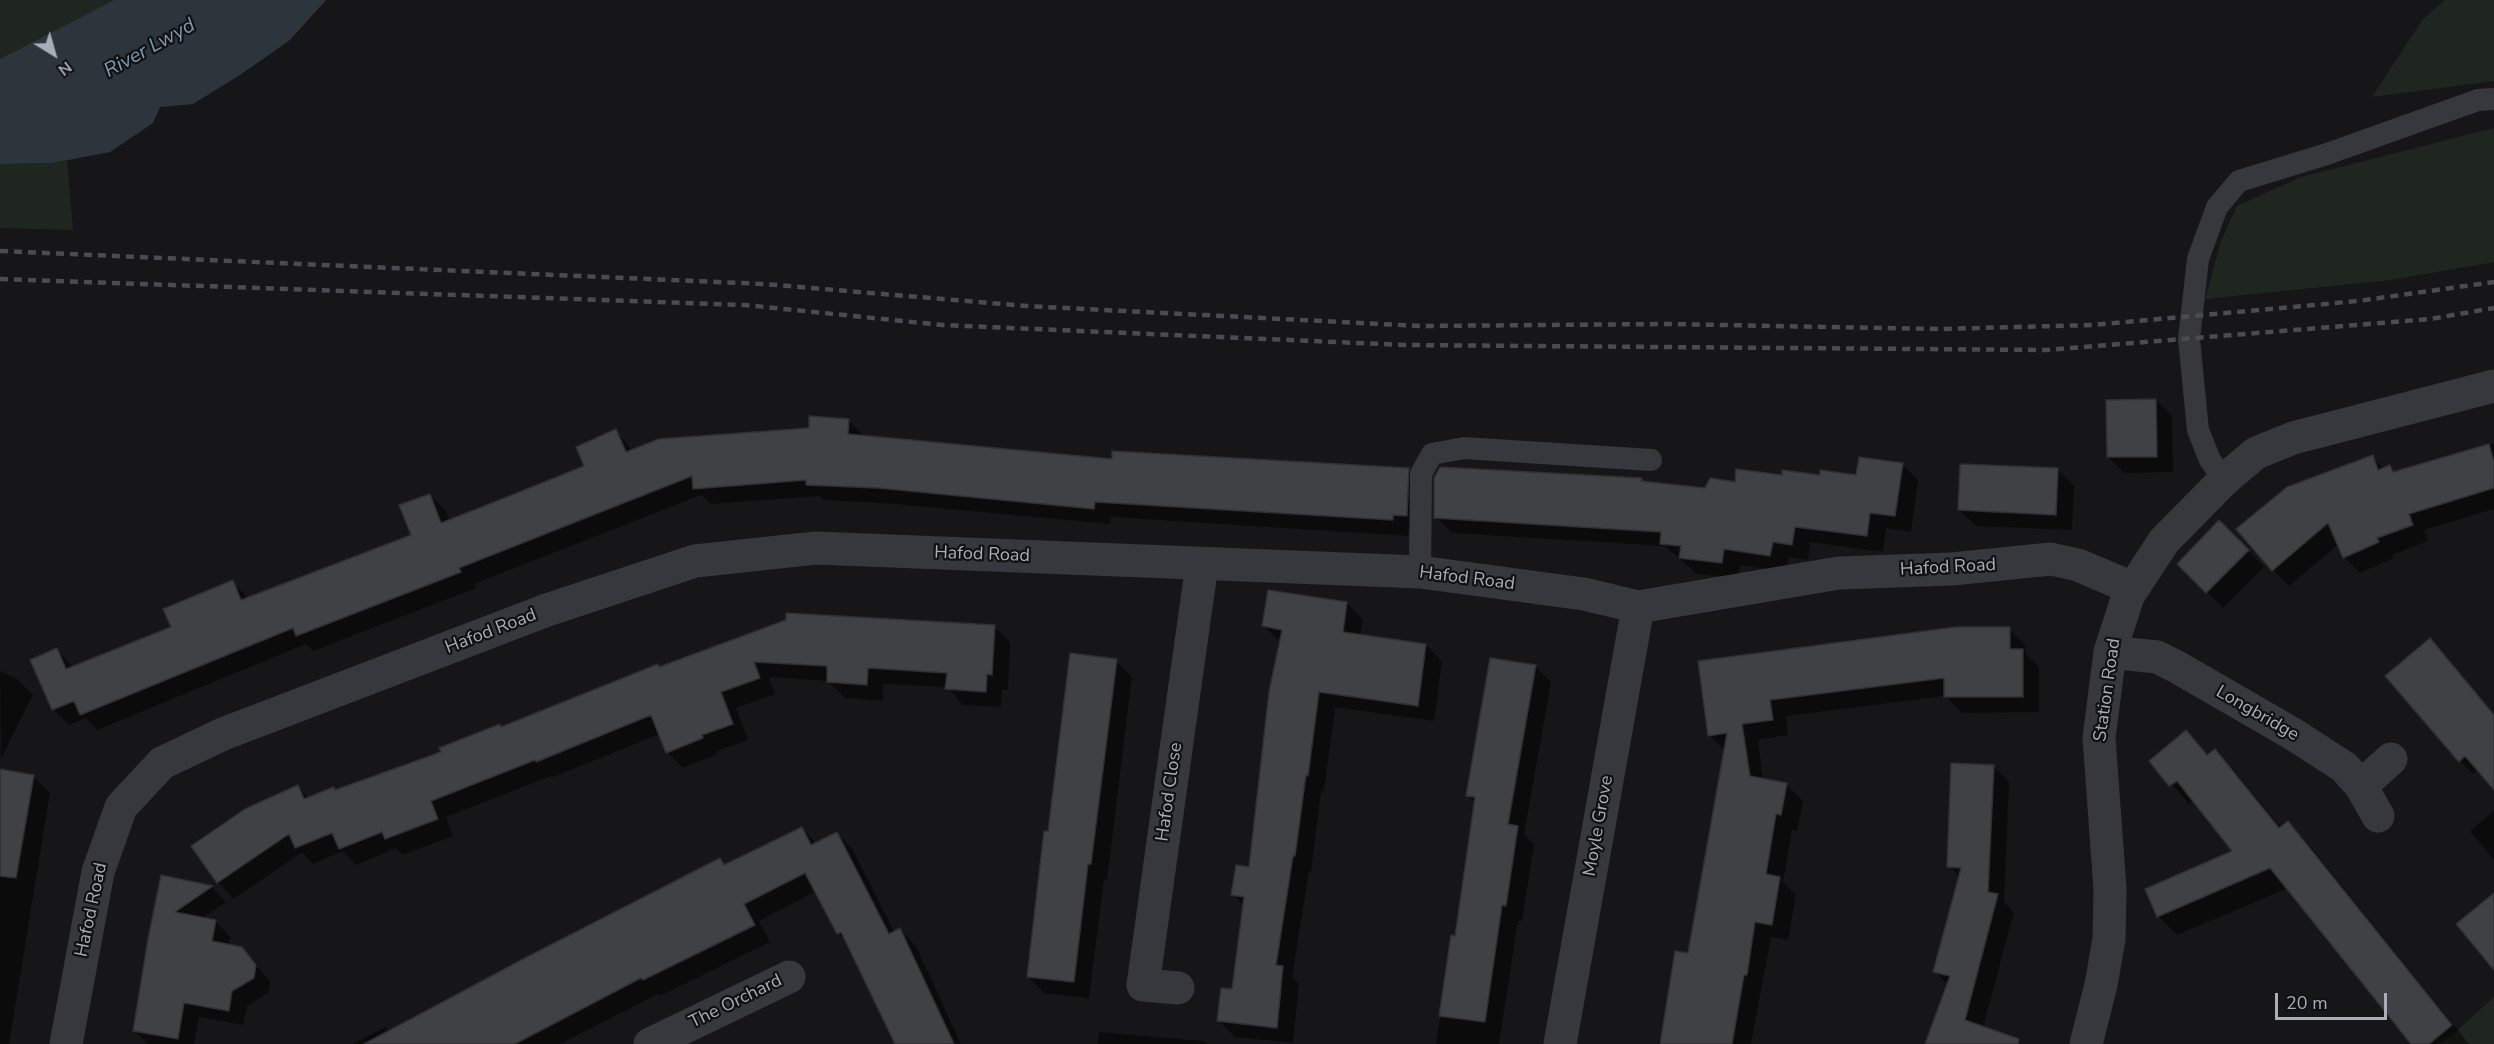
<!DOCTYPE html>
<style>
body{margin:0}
#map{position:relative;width:2494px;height:1044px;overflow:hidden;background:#161618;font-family:"Nunito Sans",sans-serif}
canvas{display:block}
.north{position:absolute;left:24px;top:24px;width:60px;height:60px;-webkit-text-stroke:4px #111113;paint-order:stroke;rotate:143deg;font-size:16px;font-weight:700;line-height:24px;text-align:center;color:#a8adb8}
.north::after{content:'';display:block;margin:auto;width:21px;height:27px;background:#a8adb8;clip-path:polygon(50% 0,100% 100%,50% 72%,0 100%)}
.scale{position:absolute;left:2275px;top:993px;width:112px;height:27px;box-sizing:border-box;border:3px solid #a8adb8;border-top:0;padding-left:8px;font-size:18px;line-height:21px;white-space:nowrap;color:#a8adb8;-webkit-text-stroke:4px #111113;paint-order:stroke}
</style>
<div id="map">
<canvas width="2494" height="1044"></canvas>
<div class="north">N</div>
<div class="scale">20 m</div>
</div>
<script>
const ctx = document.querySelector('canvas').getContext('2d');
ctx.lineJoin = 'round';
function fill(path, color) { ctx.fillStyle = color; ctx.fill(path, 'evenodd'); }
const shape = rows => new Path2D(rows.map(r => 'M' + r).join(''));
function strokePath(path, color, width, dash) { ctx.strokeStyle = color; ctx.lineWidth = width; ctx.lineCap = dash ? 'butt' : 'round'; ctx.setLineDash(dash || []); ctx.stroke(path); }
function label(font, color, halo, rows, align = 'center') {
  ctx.font = font + ' "Nunito Sans",sans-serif'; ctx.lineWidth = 4.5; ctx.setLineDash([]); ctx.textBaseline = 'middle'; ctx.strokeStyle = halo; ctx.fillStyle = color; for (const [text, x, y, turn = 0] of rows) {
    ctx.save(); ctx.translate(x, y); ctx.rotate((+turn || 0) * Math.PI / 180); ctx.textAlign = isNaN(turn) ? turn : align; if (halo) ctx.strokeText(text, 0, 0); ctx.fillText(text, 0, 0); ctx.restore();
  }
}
fill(shape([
 [0,0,114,0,0,59],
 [2445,0,2494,0,2494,81,2372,97,2423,19],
 [2494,128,2494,262,2391,280,2205,299,2221,241,2237,206,2301,177],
 [67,160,73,230,0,228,0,164,52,163],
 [2494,997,2494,1044,2438,1044,2451,1036]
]), '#1e261f');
fill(shape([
 [114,0,326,0,290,40,240,75,193,104,160,107,153,123,110,152,52,163,0,164,0,59]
]), '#2c353c');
fill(shape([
 [2156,400,2172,416,2173,472,2124,473,2108,457],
 [848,420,864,436,1113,461,1408,470,1424,486,1423,531,1408,530,1408,536,1111,517,1110,524,895,504,824,500,820,496,711,504,701,495,474,584,476,588,313,651,306,644,97,730,86,718,69,725,53,709,57,650,74,668,173,628,233,582,249,599,412,536,430,495,446,511,449,521,586,467,616,431,633,451,810,429],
 [2494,444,2494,509,2424,530,2428,541,2392,555,2394,558,2360,573,2344,557,2339,544,2289,586,2273,570,2372,457,2385,469,2390,467,2396,473],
 [1902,464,1918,480,1911,532,1886,528,1883,552,1810,542,1808,560,1789,557,1786,572,1740,565,1738,578,1697,574,1665,546,1452,533,1436,517,1641,480,1644,483,1706,489,1784,477,1858,476],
 [2058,470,2074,486,2072,530,1976,526,1959,510],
 [2219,522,2264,567,2223,608,2179,564],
 [1347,603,1363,620,1360,636,1426,645,1442,661,1434,721,1335,707,1324,791,1321,791,1311,872,1309,871,1292,977,1299,984,1293,1043,1235,1037,1219,1021,1233,990,1244,906,1233,894,1251,869,1281,643,1264,626],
 [994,626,1010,642,1008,690,1002,690,1001,707,963,705,947,687,883,684,883,701,845,698,828,681,769,677,775,694,736,708,748,740,717,751,718,754,683,768,667,752,660,734,553,777,551,776,446,817,453,836,403,855,396,848,356,865,343,851,313,864,302,852,234,899,218,882,193,846,298,787,310,799,336,791,442,752,658,665,660,668],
 [2009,629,2025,645,2025,653,2039,667,2039,712,1962,713,1945,696,1786,716,1788,735,1758,740,1763,780,1787,785,1803,801,1797,831,1792,830,1783,882,1796,895,1788,940,1771,937,1751,1044,1658,1044,1659,1039,1662,1040,1689,955,1726,751,1709,735,1700,663],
 [2430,640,2494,715,2494,786,2479,769,2473,774,2460,761],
 [1116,661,1132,677,1107,880,1104,879,1089,998,1044,993,1028,977,1049,833],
 [1535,666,1551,682,1524,835,1534,844,1522,921,1518,921,1499,1044,1436,1044,1452,937,1456,938,1476,804,1467,795],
 [0,671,17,679,33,695,1,759],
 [2186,732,2209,756,2215,751,2234,770,2281,828,2288,823,2307,842,2469,1044,2413,1044,2288,888,2177,935,2158,916,2234,851,2194,801,2189,804,2151,761],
 [1993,766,2009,782,2004,902,2014,912,1982,1031,1992,1044,1926,1044,1948,985,1934,971,1960,877,1949,866],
 [0,771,33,776,50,793,9,1044,0,1044],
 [2494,811,2494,860,2470,831],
 [802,828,817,844,837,833,853,850,895,933,900,930,916,946,961,1044,896,1044,848,942,838,933,816,891,759,921,770,942,660,996,658,994,560,1044,353,1044,385,1027,390,1032,720,860,726,866],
 [162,877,212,888,226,902,201,919,216,922,231,937,228,946,241,948,270,981,268,993,247,1006,243,1025,199,1017,194,1044,148,1044,134,1030],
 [1099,1032,1204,1041,1207,1044,1098,1044]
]), '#0007');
const building = shape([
 [2156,399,2157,457,2107,457,2106,400,2156,399],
 [809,416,849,419,848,434,1112,459,1112,451,1409,468,1407,516,1393,515,1393,520,1095,502,1094,509,878,488,806,485,806,480,693,489,692,476,459,568,461,572,296,636,293,628,80,715,74,701,52,710,30,660,57,648,66,669,171,627,163,609,233,580,241,600,411,535,399,505,430,494,441,523,502,499,584,466,576,447,616,429,626,452,659,439,809,428,809,416],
 [2489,444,2494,462,2494,488,2409,514,2413,525,2377,538,2379,542,2343,558,2328,523,2272,571,2236,529,2287,487,2373,455,2378,470,2390,465,2393,472,2489,444],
 [1859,457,1903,463,1895,516,1870,513,1867,536,1795,527,1792,545,1773,542,1770,556,1724,549,1722,563,1679,558,1681,546,1660,544,1661,532,1434,518,1434,478,1440,467,1642,478,1641,481,1705,488,1710,478,1735,482,1736,469,1782,475,1782,470,1820,475,1820,470,1856,475,1859,457],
 [1960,464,2058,468,2056,515,1958,510,1960,464],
 [2219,520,2249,550,2206,593,2177,564,2219,520],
 [1268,590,1347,602,1343,632,1426,644,1418,706,1319,692,1308,776,1306,775,1295,856,1293,856,1276,965,1283,966,1277,1028,1217,1021,1221,988,1232,989,1244,897,1231,895,1236,865,1249,867,1269,692,1282,630,1262,626,1268,590],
 [786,613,995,625,992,675,987,674,986,692,945,689,947,673,868,668,867,685,827,682,827,666,754,662,760,678,721,692,733,724,702,735,703,738,666,753,651,715,536,762,535,760,431,801,438,819,385,839,382,832,339,849,332,833,295,848,289,834,217,883,191,846,245,809,298,785,304,799,334,787,335,790,441,752,439,748,500,724,501,727,658,664,659,667,786,620,786,613],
 [1956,627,2010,627,2010,649,2023,649,2023,697,1944,697,1944,678,1770,700,1773,720,1742,724,1750,776,1787,783,1781,815,1776,814,1766,874,1780,877,1772,925,1755,922,1747,975,1744,975,1732,1044,1660,1044,1675,951,1688,953,1727,733,1708,736,1698,661,1956,627],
 [2430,638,2494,715,2494,790,2465,756,2459,762,2385,676,2430,638],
 [1070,653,1117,659,1091,864,1088,864,1074,982,1027,977,1044,831,1048,831,1070,653],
 [1490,658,1536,665,1508,824,1518,826,1506,906,1502,905,1485,1022,1439,1016,1451,935,1455,936,1475,797,1466,796,1490,658],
 [2186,730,2207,755,2215,749,2279,828,2288,821,2452,1025,2429,1044,2411,1044,2270,868,2157,917,2145,889,2232,851,2177,781,2169,786,2149,761,2186,730],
 [1951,763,1994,765,1988,892,1998,894,1965,1020,2019,1039,2018,1044,1925,1044,1950,976,1933,972,1961,868,1947,867,1951,763],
 [0,769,34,775,16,878,0,876,0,769],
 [802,827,811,845,837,832,889,934,900,928,954,1044,895,1044,841,932,837,934,805,873,744,904,755,925,643,980,641,978,515,1044,364,1044,527,957,720,858,724,865,802,827],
 [161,875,213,886,175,912,216,920,212,941,242,947,256,965,254,978,232,991,229,1011,184,1003,178,1039,133,1031,148,939,161,875],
 [2494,893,2494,970,2456,924,2494,893]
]);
fill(building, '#404145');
strokePath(building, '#303034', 1.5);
strokePath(shape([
 [2224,480,2210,460,2198,430,2189,339,2198,259,2217,207,2239,181,2327,154,2478,100,2494,99],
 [1420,572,1421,474,1432,454,1464,448,1651,460]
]), '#37383d', 22);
strokePath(shape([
 [2110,652,2157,657,2177,667,2293,734,2344,767,2361,786,2378,816],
 [2361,786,2391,759],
 [1178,988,1143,985,1202,564],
 [66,1044,98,872,121,807,162,763,223,734,547,610,695,561,816,548,1420,572,1584,594,1638,607,1839,573,1952,569,2051,559,2078,565,2132,588],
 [650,1044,789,977],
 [1560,1044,1638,607],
 [2086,1044,2101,985,2109,939,2110,889,2099,738,2110,652,2128,596,2164,541,2224,480,2256,453,2293,438,2494,386]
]), '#37383d', 33);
strokePath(shape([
 [0,251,764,284,1026,306,1420,326,1667,324,1940,329,2093,325,2358,301,2494,282],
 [0,279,745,305,942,325,1405,345,2046,350,2430,319,2494,308]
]), '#4a4c52', 4.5, [8, 6]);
label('18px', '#a8adb8', '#111113', [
 ["Hafod Road",982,555,2],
 ["Hafod Road",1948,568,-3],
 ["Hafod Road",1467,579,7],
 ["Hafod Road",491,632,-21],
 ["Station Road",2108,690,-82],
 ["Longbridge",2257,714,30],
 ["Hafod Close",1170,792,-82],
 ["Moyle Grove",1599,826,-80],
 ["Hafod Road",92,910,-78],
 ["The Orchard",736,1002,-26]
]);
label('italic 20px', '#7f9bb3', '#111113', [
 ["River Lwyd",150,49,-29]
]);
</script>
